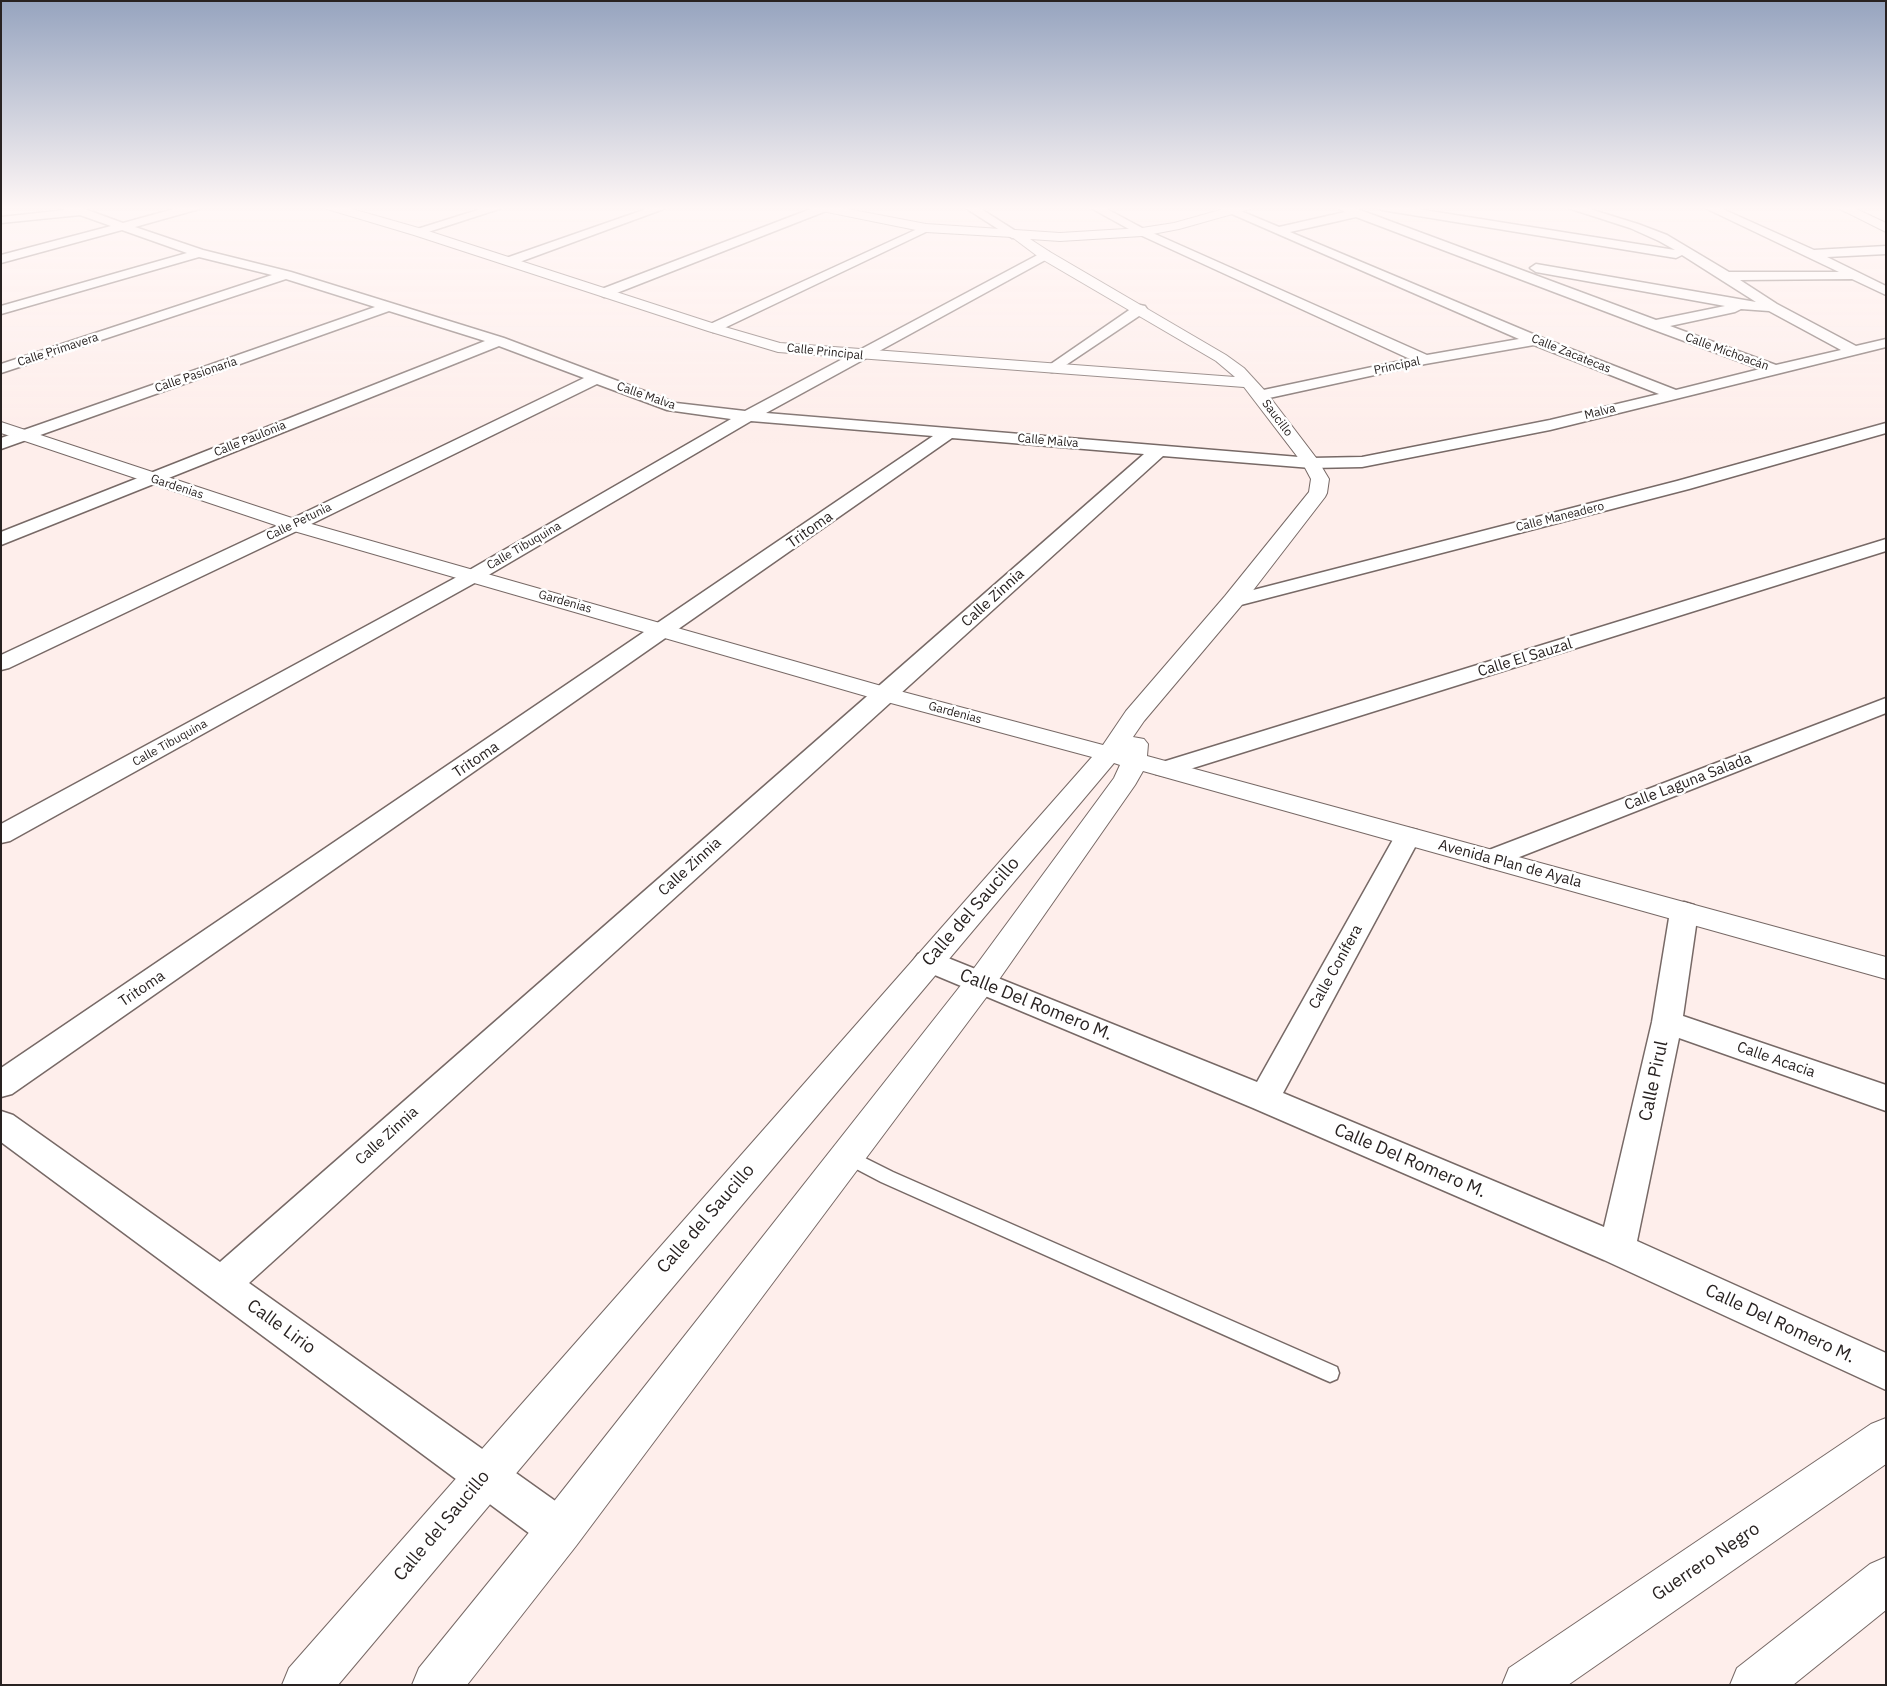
<!DOCTYPE html>
<meta charset="utf-8">
<style>
body{margin:0}
#map{position:relative;width:1887px;height:1686px;overflow:hidden;background:#feeeeb;font-family:"IBM Plex Sans",sans-serif}
canvas{display:block}
.frame{position:absolute;inset:0;border:2px solid #282221;pointer-events:none}
</style>
<div id="map">
<canvas width="1887" height="1686"></canvas>
<div class="frame"></div>
</div>
<script>
const ctx = document.querySelector('canvas').getContext('2d');
ctx.lineJoin = 'round';
const shape = rows => new Path2D(rows.map(r => 'M' + r).join(''));
function strokePath(path, color, width, dash) { ctx.strokeStyle = color; ctx.lineWidth = width; ctx.lineCap = dash ? 'butt' : 'round'; ctx.setLineDash(dash || []); ctx.stroke(path); }
function fill(path, color) { ctx.fillStyle = color; ctx.fill(path, 'evenodd'); }
function label(font, color, halo, rows, align = 'center') {
  ctx.font = font + ' "IBM Plex Sans",sans-serif'; ctx.lineWidth = 5; ctx.setLineDash([]); ctx.textBaseline = 'middle'; ctx.strokeStyle = halo; ctx.fillStyle = color; for (const [text, x, y, turn = 0] of rows) {
    ctx.save(); ctx.translate(x, y); ctx.rotate((+turn || 0) * Math.PI / 180); ctx.textAlign = isNaN(turn) ? turn : align; if (halo) ctx.strokeText(text, 0, 0); ctx.fillText(text, 0, 0); ctx.restore();
  }
}
const lane = shape([
 [847,1149,893,1172,1337,1367,1339,1373,1337,1379,1330,1382,1323,1379,881,1182,841,1161,839,1156,841,1151,847,1149]
]);
const street = shape([
 [62,207,79,207,123,223,181,207,200,207,199,209,135,227,203,250,291,272,504,338,676,403,745,411,1045,251,1049,252,1051,255,1049,258,766,413,1311,458,1362,457,1550,420,1659,394,1534,345,1425,364,1260,400,1254,398,1252,395,1254,392,1410,359,1138,234,1089,207,1103,207,1146,230,1427,355,1519,339,1216,207,1231,207,1279,227,1345,212,1336,207,1352,207,1656,320,1725,306,1536,272,1530,268,1536,264,1756,302,1682,255,1676,258,1382,210,1377,207,1405,207,1675,250,1659,241,1630,228,1565,207,1583,207,1638,224,1667,235,1729,272,1839,272,1703,207,1718,207,1814,250,1886,246,1886,254,1827,257,1886,286,1886,295,1852,279,1740,280,1777,304,1856,346,1886,339,1886,347,1550,430,1362,467,1311,468,1163,456,249,1283,575,1515,581,1530,575,1545,560,1551,545,1545,1,1142,1,1111,13,1115,220,1262,1144,454,952,438,12,1094,1,1097,1,1068,933,436,751,421,480,580,10,841,1,843,1,824,466,572,731,419,667,410,597,384,301,529,9,668,1,670,1,655,287,521,584,378,499,346,1,545,1,532,485,341,389,311,1,449,1,438,375,307,286,279,1,373,1,364,272,275,199,257,1,314,1,306,187,253,122,230,1,263,1,255,111,226,80,215,1,223,1,217,65,210,62,207],
 [1356,217,1649,328,1760,369,1676,390,1540,337,1290,232,1356,217],
 [1741,309,1769,311,1841,350,1776,365,1670,326,1735,312,1741,309],
 [487,207,505,207,422,234,414,234,412,232,414,230,487,207],
 [652,207,669,207,514,264,510,265,504,261,506,258,652,207],
 [816,207,828,209,826,211,609,296,604,297,597,293,599,290,816,207],
 [964,207,978,207,1022,235,1020,238,1012,238,964,207],
 [926,225,930,226,932,228,930,230,718,331,713,332,706,328,708,325,926,225],
 [1140,305,1145,306,1147,309,1145,312,1057,371,1052,372,1047,371,1045,368,1135,306,1140,305],
 [1886,423,1886,433,1689,489,1233,607,1226,605,1223,601,1226,597,1677,481,1886,423],
 [1886,539,1886,551,1174,774,1165,776,1156,774,1153,769,1156,764,1886,539],
 [1886,698,1886,713,1499,865,1490,868,1481,865,1477,859,1481,853,1886,698],
 [1408,828,1417,830,1421,836,1283,1093,1604,1227,1652,1022,1670,912,1674,905,1684,902,1694,905,1698,912,1683,1016,1886,1085,1886,1111,1679,1038,1637,1241,1886,1353,1886,1390,1604,1260,1253,1108,918,968,913,961,918,954,928,951,938,954,1257,1082,1395,836,1399,830,1408,828]
]);
const secondary = shape([
 [325,207,345,207,422,229,718,325,780,343,1235,377,1216,361,1040,258,1012,237,926,232,817,210,811,207,837,207,926,224,1060,233,1142,228,1174,223,1231,207,1252,207,1250,209,1179,229,1142,236,1060,241,1030,239,1050,252,1226,355,1244,368,1266,392,1317,459,1329,479,1327,493,1325,497,1241,606,1144,721,1133,737,1144,739,1148,744,1147,756,1886,957,1886,979,1143,771,1135,785,991,991,576,1546,467,1685,412,1685,419,1668,544,1514,969,975,1114,778,1120,765,1114,763,338,1685,282,1685,289,1668,1092,757,876,699,287,529,1,433,1,422,301,521,892,689,1103,745,1126,711,1225,596,1309,492,1311,479,1303,464,1244,387,778,352,708,331,414,235,327,209,325,207],
 [1836,207,1852,207,1886,223,1886,232,1836,207],
 [1886,1418,1886,1464,1568,1685,1502,1685,1509,1668,1871,1424,1886,1418],
 [1886,1557,1886,1610,1793,1685,1730,1685,1737,1668,1870,1564,1886,1557]
]);
strokePath(lane, '#776966', 3);
strokePath(street, '#776966', 3);
strokePath(secondary, '#776966', 2);
fill(lane, '#fff');
fill(street, '#fff');
fill(secondary, '#fff');
const sky = ctx.createLinearGradient(0, 0, 0, 443);
sky.addColorStop(0, '#96a4bf');
sky.addColorStop(0.47, '#fff7f6');
sky.addColorStop(1, '#fff7f600');
ctx.fillStyle = sky;
ctx.fillRect(0, 0, 1887, 443);
label('12px', '#282221', '#fff', [
 ["Calle Primavera",58,350,-18],
 ["Calle Principal",825,352,6],
 ["Calle Michoacán",1727,352,20],
 ["Calle Zacatecas",1571,354,22],
 ["Principal",1397,366,-12],
 ["Calle Pasionaria",196,375,-19],
 ["Calle Malva",646,396,19],
 ["Malva",1600,412,-14],
 ["Saucillo",1277,418,53],
 ["Calle Paulonia",250,439,-22],
 ["Calle Malva",1048,441,5],
 ["Gardenias",177,487,18],
 ["Calle Maneadero",1560,517,-14],
 ["Calle Petunia",299,522,-26],
 ["Calle Tibuquina",524,546,-30],
 ["Gardenias",565,602,16],
 ["Gardenias",955,713,15],
 ["Calle Tibuquina",170,743,-29]
]);
label('15px', '#282221', '#fff', [
 ["Tritoma",810,530,-35],
 ["Calle Zinnia",993,598,-42],
 ["Calle El Sauzal",1525,658,-17],
 ["Tritoma",476,760,-34],
 ["Calle Laguna Salada",1688,782,-21],
 ["Avenida Plan de Ayala",1510,864,15],
 ["Calle Zinnia",690,867,-42],
 ["Calle Conífera",1336,967,-61],
 ["Tritoma",142,989,-34],
 ["Calle Acacia",1776,1060,19],
 ["Calle Zinnia",387,1136,-42]
]);
label('18px', '#282221', '#fff', [
 ["Calle del Saucillo",971,912,-49],
 ["Calle Del Romero M.",1036,1005,22],
 ["Calle Pirul",1654,1081,-78],
 ["Calle Del Romero M.",1410,1161,23],
 ["Calle del Saucillo",706,1219,-49],
 ["Calle Del Romero M.",1780,1324,25],
 ["Calle Lirio",281,1327,36],
 ["Calle del Saucillo",442,1526,-50],
 ["Guerrero Negro",1706,1562,-34]
]);
</script>
